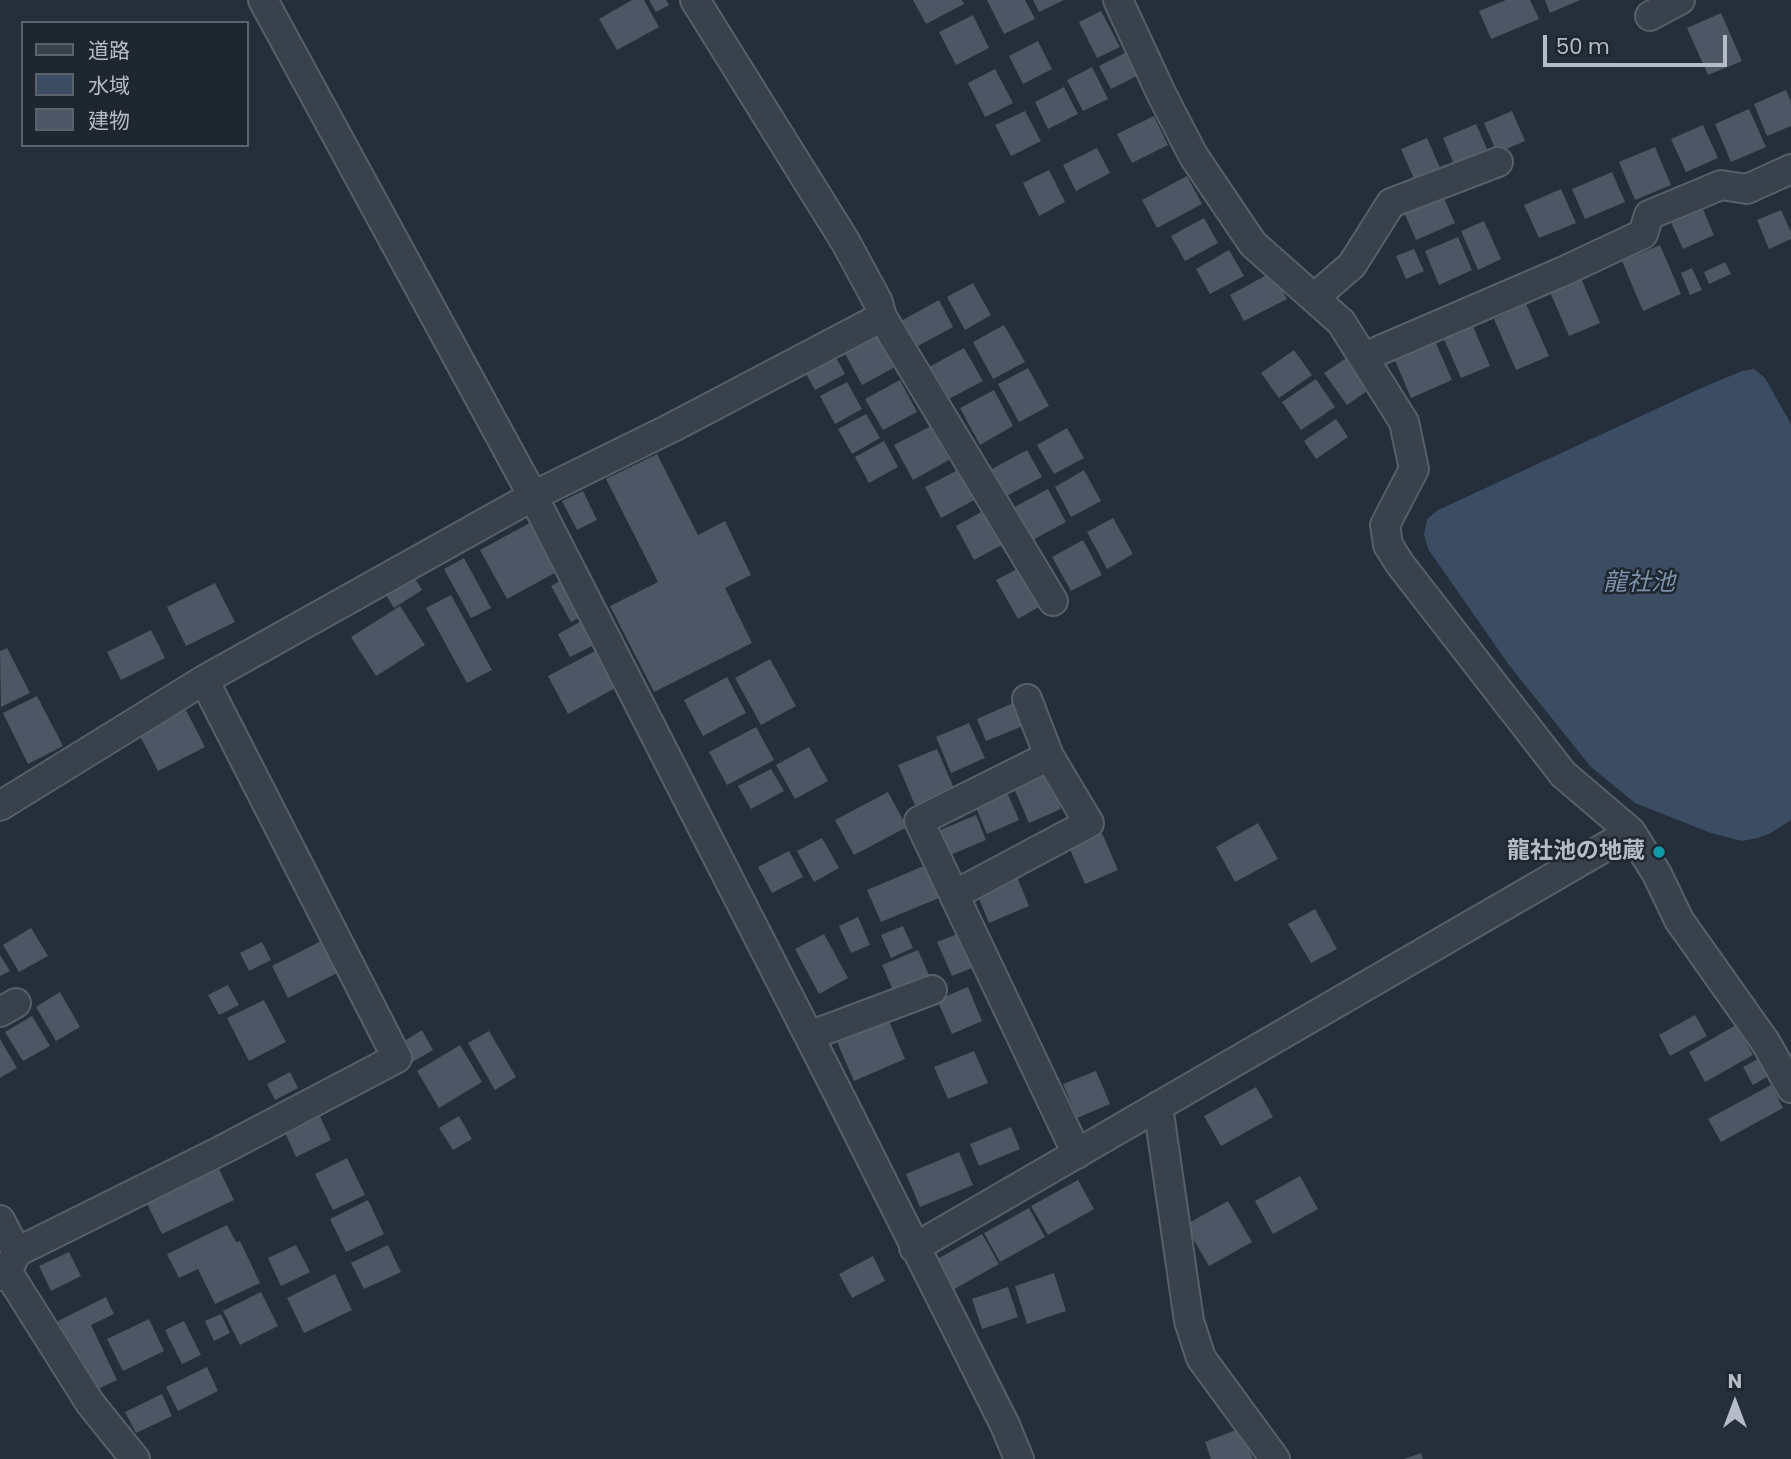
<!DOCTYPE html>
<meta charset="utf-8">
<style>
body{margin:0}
#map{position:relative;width:1791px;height:1459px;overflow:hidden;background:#252f3b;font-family:Poppins,"Noto Sans JP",sans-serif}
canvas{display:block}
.legend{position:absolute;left:21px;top:21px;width:228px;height:126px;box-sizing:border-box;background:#1e2630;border:2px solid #5a626c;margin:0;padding:9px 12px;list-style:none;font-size:21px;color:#b5bcc7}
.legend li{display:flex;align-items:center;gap:14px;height:35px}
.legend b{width:35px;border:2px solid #5a626c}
.north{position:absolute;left:1700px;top:1368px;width:70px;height:70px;-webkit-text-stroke:5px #1e2630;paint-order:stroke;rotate:0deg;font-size:19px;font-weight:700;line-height:28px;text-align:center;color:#b5bcc7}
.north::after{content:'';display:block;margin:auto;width:24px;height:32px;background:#b5bcc7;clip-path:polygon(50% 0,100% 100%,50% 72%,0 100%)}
.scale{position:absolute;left:1543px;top:35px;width:184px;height:32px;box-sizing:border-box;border:4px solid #b5bcc7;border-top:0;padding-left:9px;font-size:21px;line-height:24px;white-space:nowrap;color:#b5bcc7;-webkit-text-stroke:5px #1e2630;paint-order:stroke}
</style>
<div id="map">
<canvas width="1791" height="1459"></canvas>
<ul class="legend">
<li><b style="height:9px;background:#39414c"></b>道路</li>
<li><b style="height:19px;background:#3c4c63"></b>水域</li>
<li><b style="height:19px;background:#4c5665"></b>建物</li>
</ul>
<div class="north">N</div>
<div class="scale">50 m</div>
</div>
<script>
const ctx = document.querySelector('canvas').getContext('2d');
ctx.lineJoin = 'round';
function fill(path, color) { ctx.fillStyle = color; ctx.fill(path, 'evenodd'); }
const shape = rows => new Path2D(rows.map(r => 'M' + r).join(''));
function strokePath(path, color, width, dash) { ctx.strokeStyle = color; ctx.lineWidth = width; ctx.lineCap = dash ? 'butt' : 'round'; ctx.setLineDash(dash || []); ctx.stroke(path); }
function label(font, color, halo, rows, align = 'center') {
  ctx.font = font + ' Poppins,"Noto Sans JP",sans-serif'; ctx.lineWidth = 5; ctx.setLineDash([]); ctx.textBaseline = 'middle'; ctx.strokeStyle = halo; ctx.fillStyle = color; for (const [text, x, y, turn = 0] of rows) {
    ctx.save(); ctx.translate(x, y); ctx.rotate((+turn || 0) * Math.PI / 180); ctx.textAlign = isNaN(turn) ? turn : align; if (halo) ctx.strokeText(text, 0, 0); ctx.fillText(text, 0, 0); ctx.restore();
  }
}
fill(shape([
 [1754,369,1765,378,1791,424,1791,820,1771,833,1758,838,1742,841,1711,833,1635,803,1591,767,1509,665,1428,549,1424,534,1427,519,1438,510,1706,386,1742,371]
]), '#3c4c63');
fill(shape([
 [632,0,644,0,659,27,617,50,599,19],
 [649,0,666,0,669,5,656,12],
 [913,0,962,0,964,4,926,24],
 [987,0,1025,0,1035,19,1004,34],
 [1033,0,1064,0,1039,12],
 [1506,0,1530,0,1539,19,1491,39,1479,11],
 [1545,0,1580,0,1550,13],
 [1101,11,1120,47,1097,58,1079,22],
 [1721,13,1742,61,1708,75,1687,28],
 [973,15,989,48,956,65,939,32],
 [1038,41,1052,69,1023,84,1009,56],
 [1131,50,1143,73,1111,89,1099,66],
 [1092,67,1108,99,1083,111,1067,80],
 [995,69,1013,103,985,117,968,83],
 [1064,87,1078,114,1048,129,1035,102],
 [1786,90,1791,102,1791,126,1767,136,1754,104],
 [1749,109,1766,147,1731,162,1715,124],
 [1025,111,1041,141,1011,156,995,125],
 [1512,111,1525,141,1497,153,1484,123],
 [1154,116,1168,145,1132,163,1117,134],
 [1476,124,1487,149,1454,164,1443,138],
 [1703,125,1718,158,1686,172,1671,139],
 [1427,138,1441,170,1415,181,1401,149],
 [1655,147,1671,185,1635,200,1619,162],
 [1097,148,1110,173,1076,191,1063,165],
 [1049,170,1065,202,1039,216,1023,183],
 [1612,172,1625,202,1585,219,1572,189],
 [1187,176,1202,204,1157,228,1142,200],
 [1561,189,1576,223,1539,238,1524,205],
 [1443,196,1455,223,1416,240,1404,212],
 [1702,207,1714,235,1683,249,1670,220],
 [1781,210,1791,232,1791,239,1769,249,1757,220],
 [1204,218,1218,243,1185,261,1171,236],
 [1484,221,1501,259,1478,270,1461,231],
 [1458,237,1472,270,1439,285,1425,251],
 [1660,245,1681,294,1643,311,1622,261],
 [1414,249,1424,271,1406,279,1396,256],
 [1229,250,1244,276,1210,294,1196,269],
 [1725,262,1731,274,1709,284,1704,272],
 [1692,268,1702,290,1690,295,1681,273],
 [1272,272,1287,299,1244,321,1230,295],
 [1581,278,1600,323,1569,336,1550,292],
 [973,283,991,315,965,330,947,297],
 [939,300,953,327,916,347,901,321],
 [1526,304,1549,356,1516,370,1494,319],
 [1472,324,1490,366,1461,378,1443,337],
 [1004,325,1025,362,993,379,973,342],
 [880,335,897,366,862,385,845,354],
 [1435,341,1452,380,1411,398,1394,358],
 [964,348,983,381,945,401,927,368],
 [832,350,845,374,815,390,802,366],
 [1294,350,1312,375,1279,398,1261,373],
 [1348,357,1370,389,1347,405,1324,373],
 [1028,368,1049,406,1019,422,998,384],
 [1316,379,1335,407,1301,430,1282,402],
 [900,380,917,412,883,430,865,399],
 [847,382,862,409,835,424,820,396],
 [994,390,1013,426,980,445,960,408],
 [866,414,880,438,852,454,838,429],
 [1336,419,1348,437,1316,459,1304,441],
 [931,426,949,460,913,480,894,445],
 [1067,428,1084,458,1054,474,1037,445],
 [884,441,898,467,869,483,855,457],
 [1027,450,1042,477,1003,498,988,471],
 [657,454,698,535,725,521,751,575,725,588,752,643,654,692,610,606,658,582,606,479],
 [960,469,976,499,941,518,925,487],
 [1084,470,1101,501,1071,517,1055,487],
 [1048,489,1066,522,1027,543,1009,510],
 [583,491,597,520,577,530,562,501],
 [983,511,1002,545,974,560,956,526],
 [1113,518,1133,554,1107,569,1087,532],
 [537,519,564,568,507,599,480,550],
 [1083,540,1102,575,1071,591,1052,557],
 [464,558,491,608,471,618,444,569],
 [1023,566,1044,604,1018,619,996,580],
 [409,569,422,590,394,608,381,587],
 [569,576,589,612,571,622,551,586],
 [215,583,235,622,186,646,167,607],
 [451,595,492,670,467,683,426,608],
 [400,606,425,645,376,676,351,637],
 [591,616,604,640,570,657,558,634],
 [151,630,165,658,121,680,107,652],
 [7,648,30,693,1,707,0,651],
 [597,650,617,687,568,714,548,676],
 [770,659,796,706,761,725,735,678],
 [727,677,746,713,703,736,684,700],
 [37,696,63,746,28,764,3,713],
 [1013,703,1023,726,986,741,977,719],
 [186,710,205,747,158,771,139,734],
 [969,723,985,758,951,773,936,737],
 [756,727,774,760,727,785,709,752],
 [809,747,828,781,795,799,776,765],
 [937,749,956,793,917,810,898,765],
 [771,769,784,791,751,809,738,786],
 [1046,772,1061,809,1029,823,1013,786],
 [1006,790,1019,820,987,834,974,803],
 [888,792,907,827,854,855,835,820],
 [976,815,986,840,950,855,940,830],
 [1258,823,1278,859,1235,882,1216,847],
 [1102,833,1118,870,1085,884,1069,847],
 [822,838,839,868,814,882,797,851],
 [789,851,803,877,772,893,758,867],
 [926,865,939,898,881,922,867,890],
 [1017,877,1029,906,989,923,977,894],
 [1315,909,1337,949,1311,963,1288,924],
 [858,917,870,945,851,953,839,926],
 [903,926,913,948,891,958,881,935],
 [31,928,48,956,19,972,3,945],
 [962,932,977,966,952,976,937,942],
 [824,934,848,978,819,994,795,949],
 [323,940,339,972,288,998,272,966],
 [262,942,271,960,249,971,240,953],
 [918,950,929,975,893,990,882,965],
 [0,955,10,971,0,976],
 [228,985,239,1005,219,1015,208,995],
 [968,987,982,1021,952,1034,937,1000],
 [60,992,80,1027,56,1041,36,1007],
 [264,1000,286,1042,249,1061,227,1018],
 [886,1014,905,1059,854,1081,834,1035],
 [1695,1015,1707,1036,1670,1056,1659,1035],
 [32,1016,50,1046,23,1061,5,1032],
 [1736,1025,1753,1055,1705,1082,1689,1052],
 [422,1030,433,1050,409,1064,398,1045],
 [489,1031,516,1077,495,1090,468,1043],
 [0,1039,17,1068,0,1078],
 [460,1045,482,1082,439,1108,417,1071],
 [974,1051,988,1083,948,1099,934,1067],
 [1758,1059,1768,1076,1753,1085,1743,1067],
 [1096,1071,1110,1104,1077,1118,1063,1084],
 [290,1072,298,1088,275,1100,267,1084],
 [1771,1085,1783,1108,1721,1142,1708,1119],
 [1256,1087,1273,1117,1221,1146,1204,1116],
 [318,1112,331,1140,296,1157,283,1128],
 [459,1116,472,1139,453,1150,439,1128],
 [1011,1127,1020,1149,979,1166,970,1144],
 [959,1152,973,1185,920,1207,906,1174],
 [347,1158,365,1195,333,1210,315,1174],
 [218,1167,234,1200,162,1234,146,1202],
 [1300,1176,1318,1209,1273,1234,1255,1201],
 [1078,1180,1094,1209,1048,1235,1031,1206],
 [368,1200,384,1234,346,1252,330,1219],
 [1228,1201,1252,1242,1209,1266,1185,1225],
 [1029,1208,1045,1237,1000,1262,984,1233],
 [227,1225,236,1242,240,1241,260,1283,215,1304,198,1269,179,1278,167,1254],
 [982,1234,999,1264,951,1291,934,1261],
 [296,1245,310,1272,281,1286,268,1258],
 [388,1245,401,1272,364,1289,351,1263],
 [69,1252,81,1276,51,1291,39,1266],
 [873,1256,885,1281,852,1298,839,1274],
 [1054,1273,1066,1311,1027,1324,1015,1286],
 [335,1274,352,1310,304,1333,287,1298],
 [1008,1287,1018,1317,982,1329,972,1299],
 [261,1292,278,1326,240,1345,223,1311],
 [106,1297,114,1314,91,1325,117,1380,92,1392,58,1321],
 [221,1314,230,1333,214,1341,205,1321],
 [149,1319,164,1351,123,1371,107,1339],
 [184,1321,201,1355,182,1364,165,1330],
 [207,1367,218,1391,178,1411,166,1387],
 [162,1394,172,1416,136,1433,125,1412],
 [1241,1428,1253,1459,1211,1459,1205,1442],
 [1421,1453,1423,1459,1404,1459]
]), '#4c5665');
const minor = shape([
 [263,0,533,496,832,1081,1005,1425,1019,1459],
 [695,0,845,241,878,302,882,317,1053,601],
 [1118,0,1161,93,1193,155,1205,173,1253,244,1341,322,1404,422,1414,469,1385,525,1388,545,1400,564,1563,774,1631,832,1657,874,1679,920,1766,1043,1791,1088],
 [1650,16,1680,0],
 [1314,298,1352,265,1391,203,1498,162],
 [1364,357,1564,271,1643,234,1649,215,1721,185,1747,189,1791,169],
 [1027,699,1049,756],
 [0,806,204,680,533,496,673,427,882,317],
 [954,895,1089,823,1049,756,919,821,1077,1154],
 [0,1012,16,1003],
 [809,1036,932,990],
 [1158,1106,1189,1321,1201,1358,1275,1459],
 [0,1220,17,1252],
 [914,1248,1631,832],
 [7,1271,90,1403,135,1459],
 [0,1276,7,1271,17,1252,222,1150,397,1058,204,680]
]);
strokePath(minor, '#575f69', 32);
strokePath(minor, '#39414c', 28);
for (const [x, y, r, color] of [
 [1659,852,7,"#0f9aa8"]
]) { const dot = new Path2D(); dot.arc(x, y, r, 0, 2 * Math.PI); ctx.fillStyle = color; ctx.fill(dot); strokePath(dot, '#1e2630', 2.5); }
label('bold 23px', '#b5bcc7', '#1e2630', [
 ["龍社池の地蔵",1645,852]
], 'right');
label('italic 24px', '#7e92ac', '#1e2630', [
 ["龍社池",1639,584]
]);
</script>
